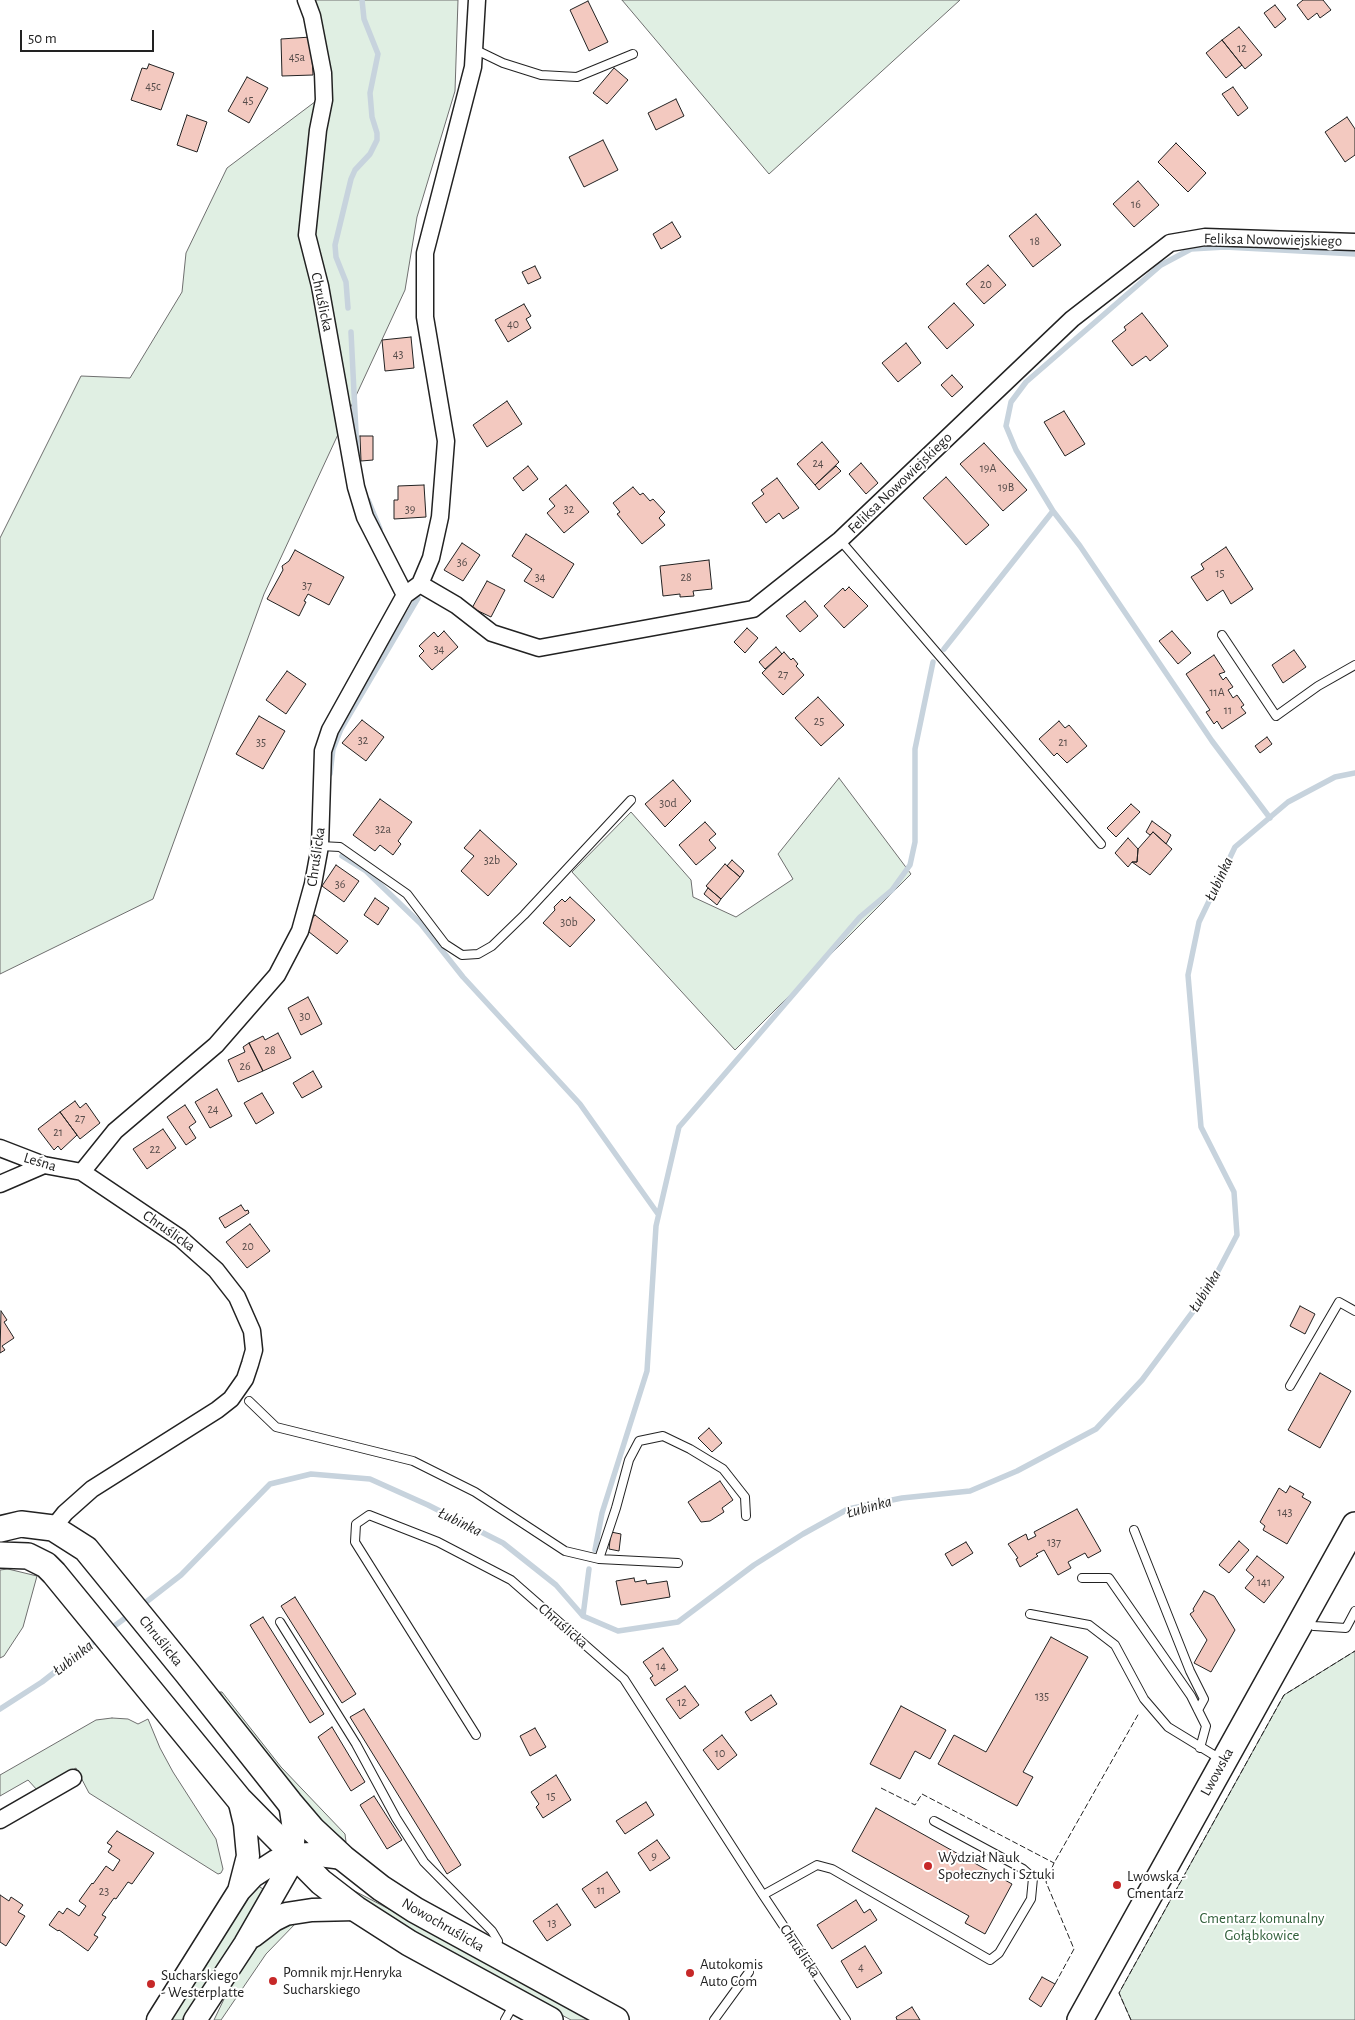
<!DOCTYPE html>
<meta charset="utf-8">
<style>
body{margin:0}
#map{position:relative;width:1355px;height:2020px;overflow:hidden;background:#fff;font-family:"Alegreya Sans",sans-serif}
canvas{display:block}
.scale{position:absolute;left:20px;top:30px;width:134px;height:22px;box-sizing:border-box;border:2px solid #222;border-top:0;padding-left:6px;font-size:15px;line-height:18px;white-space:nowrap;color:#222;-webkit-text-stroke:4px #fff;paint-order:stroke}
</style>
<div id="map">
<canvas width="1355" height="2020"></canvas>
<div class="scale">50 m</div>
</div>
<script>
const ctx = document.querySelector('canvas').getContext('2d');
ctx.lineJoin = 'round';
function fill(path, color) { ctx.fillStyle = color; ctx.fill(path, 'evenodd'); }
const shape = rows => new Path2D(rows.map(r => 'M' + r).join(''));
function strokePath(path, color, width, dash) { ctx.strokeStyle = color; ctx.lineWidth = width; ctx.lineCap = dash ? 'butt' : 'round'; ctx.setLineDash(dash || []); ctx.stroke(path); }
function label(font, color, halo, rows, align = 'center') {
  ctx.font = font + ' "Alegreya Sans",sans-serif'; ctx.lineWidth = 4; ctx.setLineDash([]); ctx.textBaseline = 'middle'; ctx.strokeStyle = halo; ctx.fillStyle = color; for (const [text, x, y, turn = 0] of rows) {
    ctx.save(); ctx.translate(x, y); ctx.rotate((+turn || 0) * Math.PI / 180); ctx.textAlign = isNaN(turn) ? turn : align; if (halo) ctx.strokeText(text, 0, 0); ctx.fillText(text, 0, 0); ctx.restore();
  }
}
const green = shape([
 [314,0,458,0,455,91,417,217,405,290,264,594,153,899,0,974,0,538,81,376,130,378,182,292,186,253,227,168,332,89,314,0],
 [622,0,960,0,769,174,622,0],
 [839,778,911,874,735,1050,572,872,631,812,691,880,693,897,736,917,793,879,778,854,839,778],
 [8,1569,37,1576,23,1627,4,1656,0,1658,0,1570,8,1569],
 [1355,1651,1355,2020,1131,2020,1119,1993,1284,1695,1355,1651],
 [220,1692,222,1692,281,1767,345,1834,346,1842,312,1812,237,1717,220,1692],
 [112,1718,128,1719,138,1724,148,1719,160,1748,173,1772,216,1839,223,1869,221,1873,218,1874,89,1793,76,1768,38,1791,28,1780,0,1796,0,1775,96,1720,112,1718],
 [332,1879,599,2020,571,2020,405,1930,332,1879],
 [257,1885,266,1891,182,2020,169,2020,257,1885],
 [297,1922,266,1954,221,2020,214,2020,225,1997,246,1961,273,1928,297,1922]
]);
fill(green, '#e0efe3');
strokePath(green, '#6f6f6f', 1);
strokePath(shape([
 [348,308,346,282,336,257,335,245,351,179,355,170,370,154,377,140,377,133,372,117,370,93,378,54,364,19,362,0],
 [351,332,357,453],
 [368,500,380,529],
 [944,649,1053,511],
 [330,774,333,749,341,729,418,598],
 [1270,818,1212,741,1080,546,1053,511,1016,450,1006,426,1011,402,1026,382,1161,265,1191,249,1225,247,1355,254],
 [342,856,366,871,421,924,463,977,580,1104,658,1214],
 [595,1550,602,1513,647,1371,656,1226,679,1127,860,917,892,890,910,865,915,842,915,749,933,662],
 [141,1606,181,1575,270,1484,311,1474,370,1479,428,1505,503,1543,556,1585,583,1616,618,1631,678,1622,754,1565,803,1534,848,1509,902,1498,970,1491,1017,1471,1096,1429,1142,1380,1206,1294,1237,1235,1234,1192,1201,1127,1188,975,1199,922,1235,847,1288,802,1335,777,1355,773],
 [583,1616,589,1569],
 [109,1630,132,1613],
 [0,1709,42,1682,100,1637]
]), '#c7d3dd', 5.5);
const building = shape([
 [1303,0,1323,0,1331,10,1320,18,1317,13,1308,20,1297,5,1303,0],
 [588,1,608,42,589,51,570,10,588,1],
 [1275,5,1286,19,1275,28,1264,13,1275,5],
 [1239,27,1262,55,1245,69,1222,40,1239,27],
 [311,37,313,75,282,76,281,39,311,37],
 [1222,40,1242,65,1226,78,1206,53,1222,40],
 [149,64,174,73,161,110,131,100,142,68,147,69,149,64],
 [614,68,628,80,607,104,593,93,614,68],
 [247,77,268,88,249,123,228,111,247,77],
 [1233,87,1248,108,1238,116,1222,94,1233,87],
 [676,99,684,116,656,130,648,113,676,99],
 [187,115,207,122,197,152,177,145,187,115],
 [1347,117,1355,129,1355,155,1345,162,1325,132,1347,117],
 [603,140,618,170,584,187,569,157,603,140],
 [1176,143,1206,173,1188,192,1158,162,1176,143],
 [1138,181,1159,205,1134,227,1113,204,1138,181],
 [1036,214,1061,245,1033,267,1009,236,1036,214],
 [672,222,681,237,661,249,653,234,672,222],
 [988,265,1006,285,984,304,966,284,988,265],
 [535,266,541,278,528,284,522,272,535,266],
 [954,303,974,325,947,349,928,327,954,303],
 [524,304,531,316,526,319,531,328,508,342,495,320,524,304],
 [1142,313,1168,346,1150,361,1146,356,1132,366,1112,341,1126,330,1124,327,1142,313],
 [411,337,414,368,385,371,382,340,411,337],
 [906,343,921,363,898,382,882,363,906,343],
 [952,375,963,387,952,397,941,385,952,375],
 [507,401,522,424,487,447,473,425,507,401],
 [1064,411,1085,444,1065,456,1044,422,1064,411],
 [360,436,373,436,373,460,361,461,360,436],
 [822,442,839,462,815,485,797,464,822,442],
 [984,443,1027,490,1003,511,960,464,984,443],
 [861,463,878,483,866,494,849,474,861,463],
 [528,466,538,479,523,491,513,478,528,466],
 [836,466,841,471,819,490,815,485,836,466],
 [946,477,989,525,966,545,923,498,946,477],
 [777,478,799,508,783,519,779,513,766,523,752,503,764,494,761,490,777,478],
 [424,485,426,517,394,519,394,500,398,500,398,486,424,485],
 [566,485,589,512,564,533,547,513,555,506,549,499,566,485],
 [633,487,640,495,643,493,650,501,653,499,665,512,659,518,665,525,642,544,617,514,620,512,613,503,633,487],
 [526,534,574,564,553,598,524,581,532,569,512,556,526,534],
 [462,543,480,555,463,581,444,570,462,543],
 [1226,547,1253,589,1231,604,1223,590,1207,601,1191,577,1204,569,1201,564,1226,547],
 [295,550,344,577,329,605,308,594,304,601,306,602,299,616,267,599,283,570,282,566,289,561,295,550],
 [709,560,712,589,693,591,694,596,680,597,680,594,663,596,660,566,709,560],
 [487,581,505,590,491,617,472,608,487,581],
 [849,587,868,606,844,628,824,606,843,588,845,591,849,587],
 [805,601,818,616,800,632,786,616,805,601],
 [747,628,758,638,745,653,734,642,747,628],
 [444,631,458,647,432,670,419,656,424,651,419,646,434,632,438,637,444,631],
 [1172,631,1191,653,1178,664,1159,641,1172,631],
 [776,647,782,654,765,669,759,662,776,647],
 [1294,650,1306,667,1283,683,1272,665,1294,650],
 [784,652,791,660,793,658,798,664,796,666,804,675,783,695,762,673,784,652],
 [1214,655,1225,672,1219,674,1223,680,1226,677,1233,687,1228,690,1233,698,1237,695,1244,705,1241,707,1246,713,1222,729,1217,721,1214,724,1206,712,1210,710,1186,674,1214,655],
 [287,671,306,684,286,714,266,700,287,671],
 [818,697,844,725,821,746,795,718,818,697],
 [259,716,285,731,263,769,236,754,259,716],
 [362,720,384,737,366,761,342,743,362,720],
 [1059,721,1065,728,1069,725,1087,746,1067,763,1057,753,1054,756,1039,739,1059,721],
 [1267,737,1272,744,1260,753,1255,746,1267,737],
 [673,780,691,801,665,827,645,804,673,780],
 [380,799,412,822,398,841,401,844,393,855,380,845,375,851,353,835,380,799],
 [1131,804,1140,812,1116,837,1107,828,1131,804],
 [1152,821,1171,835,1166,844,1153,832,1150,835,1146,832,1152,821],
 [705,822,716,834,709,840,716,848,696,865,679,845,705,822],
 [480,830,517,864,488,896,461,871,474,856,464,848,480,830],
 [1153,832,1172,849,1150,875,1132,862,1137,862,1138,849,1153,832],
 [1128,838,1138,849,1137,862,1132,862,1128,867,1115,853,1128,838],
 [732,860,744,871,740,877,727,866,732,860],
 [725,864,740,877,721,899,706,886,725,864],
 [336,865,359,881,344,902,322,886,336,865],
 [708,888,721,899,717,905,704,894,708,888],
 [570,897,595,920,570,947,543,923,555,910,554,907,562,899,565,902,570,897],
 [375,898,389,908,378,925,364,915,375,898],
 [315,915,348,941,337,954,304,928,315,915],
 [308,997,322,1024,301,1035,288,1008,308,997],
 [278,1033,291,1058,263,1071,249,1043,263,1036,265,1040,278,1033],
 [249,1043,263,1071,238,1082,228,1060,245,1052,243,1047,249,1043],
 [313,1071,322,1087,302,1098,293,1083,313,1071],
 [217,1089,232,1116,210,1128,195,1102,217,1089],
 [262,1093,274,1113,256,1124,244,1103,262,1093],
 [75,1101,80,1108,86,1103,100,1123,80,1139,60,1112,75,1101],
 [185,1105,196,1122,189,1127,196,1138,186,1145,167,1117,185,1105],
 [60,1112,77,1135,61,1150,58,1146,54,1150,38,1129,60,1112],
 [163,1129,176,1148,147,1169,133,1149,163,1129],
 [241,1205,245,1211,248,1210,249,1213,225,1228,219,1218,241,1205],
 [250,1224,270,1251,247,1268,226,1242,250,1224],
 [1300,1306,1315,1314,1305,1334,1290,1326,1300,1306],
 [1,1311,7,1320,4,1322,14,1338,2,1346,5,1350,0,1353,1,1311],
 [1320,1373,1351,1391,1320,1448,1288,1430,1320,1373],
 [709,1428,722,1443,712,1452,698,1438,709,1428],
 [720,1481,733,1500,722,1508,724,1512,710,1521,701,1522,688,1502,720,1481],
 [1290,1486,1304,1494,1302,1497,1311,1502,1287,1544,1263,1530,1265,1526,1260,1522,1279,1488,1286,1493,1290,1486],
 [1077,1509,1101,1551,1088,1558,1085,1553,1068,1562,1071,1568,1058,1575,1044,1550,1036,1554,1038,1556,1020,1567,1016,1559,1018,1558,1008,1544,1026,1534,1028,1540,1036,1536,1034,1532,1077,1509],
 [611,1532,621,1534,619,1551,609,1549,611,1532],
 [1239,1541,1249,1550,1229,1573,1219,1565,1239,1541],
 [966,1542,973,1553,952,1566,945,1554,966,1542],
 [1257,1556,1284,1577,1264,1603,1245,1588,1254,1577,1246,1570,1257,1556],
 [634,1578,635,1582,646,1580,647,1584,667,1581,670,1597,621,1605,616,1581,634,1578],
 [1204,1591,1214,1596,1235,1630,1211,1672,1194,1663,1207,1640,1190,1614,1194,1611,1193,1609,1204,1591],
 [295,1597,356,1694,342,1703,281,1606,295,1597],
 [263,1617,324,1714,310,1723,250,1625,263,1617],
 [1051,1637,1088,1657,1023,1772,1033,1777,1017,1806,938,1764,954,1735,986,1752,1051,1637],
 [663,1648,678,1670,655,1686,650,1678,653,1676,643,1662,663,1648],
 [685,1686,699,1705,680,1719,666,1699,685,1686],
 [771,1695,777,1704,751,1721,745,1712,771,1695],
 [901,1706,946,1730,930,1759,915,1751,900,1779,870,1764,901,1706],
 [364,1709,461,1865,447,1874,350,1717,364,1709],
 [332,1727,365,1782,351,1791,318,1737,332,1727],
 [535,1728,546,1747,530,1756,520,1736,535,1728],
 [722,1735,737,1755,718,1770,703,1750,722,1735],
 [556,1775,571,1800,543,1818,536,1807,539,1804,531,1792,556,1775],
 [374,1796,402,1840,387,1849,360,1805,374,1796],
 [646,1802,654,1815,625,1834,616,1821,646,1802],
 [876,1808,1012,1884,985,1934,965,1923,969,1916,852,1851,876,1808],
 [117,1831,154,1853,132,1884,128,1882,116,1899,114,1898,102,1915,106,1917,94,1935,98,1937,88,1951,59,1930,58,1931,49,1925,59,1911,63,1914,67,1908,79,1916,86,1906,79,1901,92,1883,93,1884,106,1866,113,1871,120,1860,108,1852,112,1846,107,1843,117,1831],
 [657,1840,670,1858,650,1871,638,1853,657,1840],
 [607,1872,620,1892,595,1908,582,1889,607,1872],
 [0,1895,9,1901,11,1897,23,1905,18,1912,25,1916,6,1946,0,1942,0,1895],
 [856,1900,864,1913,870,1909,877,1920,832,1949,817,1925,856,1900],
 [557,1904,571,1925,547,1941,533,1921,557,1904],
 [865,1946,882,1973,857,1988,841,1961,865,1946],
 [1042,1977,1055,1984,1041,2007,1029,1999,1042,1977],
 [912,2007,920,2020,897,2020,896,2017,912,2007]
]);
fill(building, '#f3c9c0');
strokePath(building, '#222', 1);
const lane = shape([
 [474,49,503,63,541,75,577,77,633,54],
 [840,540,1101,844],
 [1222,635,1276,716,1318,686,1355,665],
 [320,846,340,847,407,894,445,944,462,955,478,954,492,946,524,915,631,800],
 [1290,1386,1339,1302,1355,1311],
 [249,1401,276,1427,413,1461,475,1492,565,1551,599,1559,678,1563],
 [1134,1530,1190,1671,1204,1699,1198,1710],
 [599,1559,616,1508,629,1460,639,1441,663,1436,690,1449,723,1469,745,1497,746,1516],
 [1082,1578,1109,1578,1191,1696,1206,1726,1200,1748],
 [1030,1614,1089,1625,1115,1645,1144,1699,1168,1727,1222,1760],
 [1306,1621,1314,1626,1346,1628,1355,1611],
 [280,1622,356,1744,396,1818,424,1862,492,1931,498,1941,496,1949],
 [476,1735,355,1542,356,1524,369,1515,438,1542,511,1580,624,1679,763,1895,846,2020],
 [763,1895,817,1865,832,1869,990,1960,999,1953,1031,1899,1033,1878,1023,1869,934,1821],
 [505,2020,514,2004],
 [714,2020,749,1972]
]);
const street = shape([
 [306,0,312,16,323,73,324,100,318,130,307,235,320,286,356,487,365,517,405,595],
 [420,584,456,605,492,633,539,648,753,609,840,540,1072,319,1170,243,1205,237,1355,242],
 [0,1148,44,1165,82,1172],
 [0,1184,44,1165],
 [53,1528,65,1513,92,1489,217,1410,231,1399,245,1379,250,1364,254,1350,252,1331,237,1297,216,1270,180,1238,82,1172,115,1131,216,1045,277,975,300,931,313,884,320,846,323,751,330,730,405,595,420,584,431,558,440,517,446,441,425,317,425,253,473,67,477,0],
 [0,1820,73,1778]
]);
const secondary = shape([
 [239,1799,245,1824,248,1856,239,1891],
 [253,1936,274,1920,286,1914,312,1910,356,1909],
 [158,2020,239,1891,253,1876,276,1861,292,1855,311,1854,343,1858],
 [195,2020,245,1944,288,1869,292,1855,294,1830,290,1803]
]);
const primary = shape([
 [0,1529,21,1524,53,1528,86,1549,187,1673,290,1803,313,1830,343,1858,381,1888,415,1910,616,2020],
 [0,1555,28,1556,46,1565,54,1573,239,1799,321,1882,356,1909,409,1943,550,2020],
 [1080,2020,1355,1525]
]);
strokePath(lane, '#222', 10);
strokePath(street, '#222', 19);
strokePath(secondary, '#222', 25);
strokePath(primary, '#222', 28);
strokePath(lane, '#fff', 8);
strokePath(street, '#fff', 16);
strokePath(secondary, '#fff', 22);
strokePath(primary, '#fff', 25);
strokePath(shape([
 [881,1788,915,1805,922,1794,1054,1863],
 [1055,1984,1074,1949,1046,1882,1054,1863,1139,1713],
 [1131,2020,1119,1993,1284,1695,1355,1651]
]), '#222', 1, [6, 2.5]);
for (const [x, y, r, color] of [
 [928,1866,5,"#c62828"],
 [1117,1885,5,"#c62828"],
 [690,1973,5,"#c62828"],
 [273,1981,5,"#c62828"],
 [151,1984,5,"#c62828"]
]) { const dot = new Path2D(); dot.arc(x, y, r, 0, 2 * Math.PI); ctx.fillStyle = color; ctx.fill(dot); strokePath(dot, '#fff', 2); }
label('12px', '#564c4a', null, [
 ["12",1242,48],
 ["45a",297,57],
 ["45c",153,86],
 ["45",248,100],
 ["16",1136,204],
 ["18",1035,241],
 ["20",986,284],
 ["40",513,324],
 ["43",398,354],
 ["24",818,463],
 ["19A",988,468],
 ["19B",1006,487],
 ["39",410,509],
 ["32",569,509],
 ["36",462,562],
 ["15",1220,573],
 ["34",540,577],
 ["28",686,577],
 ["37",307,585],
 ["34",439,649],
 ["27",783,674],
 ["11A",1217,692],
 ["11",1228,710],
 ["25",819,721],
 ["32",363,740],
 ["35",261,742],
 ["21",1063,742],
 ["30d",668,803],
 ["32a",383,829],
 ["32b",492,860],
 ["36",340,884],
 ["30b",569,922],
 ["30",305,1016],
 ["28",270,1050],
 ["26",245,1066],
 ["24",213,1109],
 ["27",80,1118],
 ["21",58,1132],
 ["22",155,1149],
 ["20",248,1246],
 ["143",1285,1512],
 ["137",1054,1542],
 ["141",1264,1582],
 ["14",661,1666],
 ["135",1042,1696],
 ["12",682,1702],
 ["10",720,1753],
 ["15",551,1796],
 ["9",654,1856],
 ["11",601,1890],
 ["23",104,1891],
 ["13",552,1923],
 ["4",861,1967]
]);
label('15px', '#222', '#fff', [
 ["Feliksa Nowowiejskiego",1273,240,1],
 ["Chruślicka",322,302,78],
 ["Feliksa Nowowiejskiego",900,483,-44],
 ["Chruślicka",316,857,-82],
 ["Leśna",40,1162,17],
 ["Chruślicka",169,1231,35],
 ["Chruślicka",563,1626,41],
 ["Chruślicka",161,1641,51],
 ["Lwowska",1217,1772,-61],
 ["Nowochruślicka",443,1925,30],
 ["Chruślicka",800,1951,56]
]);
label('15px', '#222', '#fff', [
 ["Wydział Nauk",938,1857],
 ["Społecznych i Sztuki",938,1874],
 ["Lwowska -",1127,1876],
 ["Cmentarz",1127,1893],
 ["Autokomis",700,1964],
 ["Auto Com",700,1981],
 ["Pomnik mjr.Henryka",283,1972],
 ["Sucharskiego",283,1989],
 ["Sucharskiego",161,1975],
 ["- Westerplatte",161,1992]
], 'left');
label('15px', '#2f5e38', '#fff', [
 ["Cmentarz komunalny",1262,1918],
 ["Gołąbkowice",1262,1935]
]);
label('italic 16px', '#222', '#fff', [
 ["Łubinka",1219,879,-65],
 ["Łubinka",1205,1291,-58],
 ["Łubinka",869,1507,-15],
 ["Łubinka",460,1522,26],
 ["Łubinka",73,1658,-38]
]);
</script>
